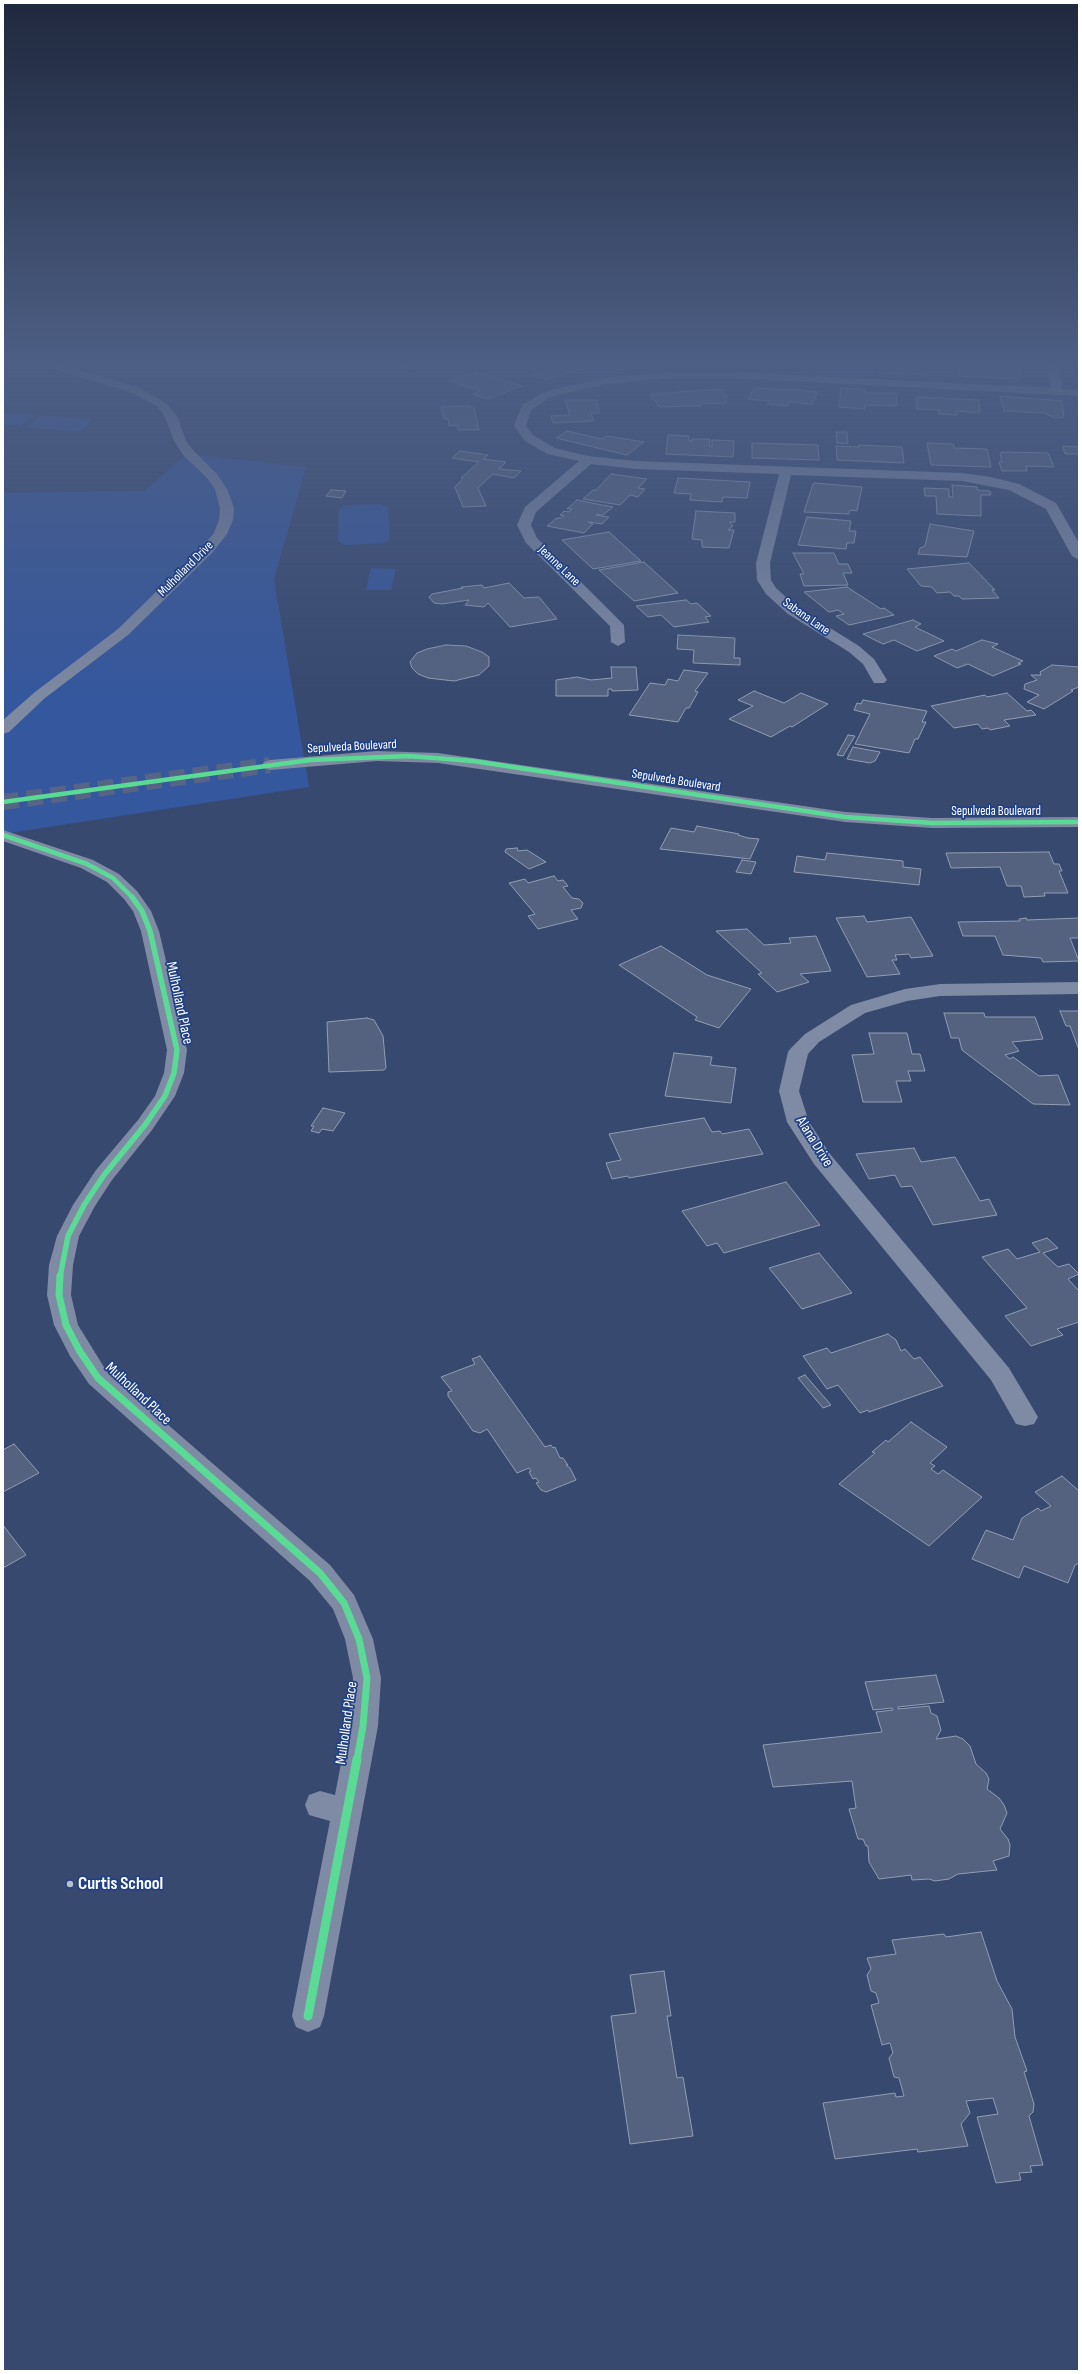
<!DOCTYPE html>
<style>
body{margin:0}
#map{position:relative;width:1082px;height:2374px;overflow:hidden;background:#38496f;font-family:"Sofia Sans Condensed",sans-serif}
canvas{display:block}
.frame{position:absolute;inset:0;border:4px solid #fff;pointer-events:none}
</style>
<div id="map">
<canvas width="1082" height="2374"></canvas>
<div class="frame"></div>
</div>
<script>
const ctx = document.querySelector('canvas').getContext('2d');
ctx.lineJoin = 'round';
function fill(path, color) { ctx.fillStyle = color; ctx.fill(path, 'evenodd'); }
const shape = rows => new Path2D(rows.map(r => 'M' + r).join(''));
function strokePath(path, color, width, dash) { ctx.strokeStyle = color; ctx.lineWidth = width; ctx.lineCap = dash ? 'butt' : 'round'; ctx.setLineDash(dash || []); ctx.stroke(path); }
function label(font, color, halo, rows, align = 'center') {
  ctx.font = font + ' "Sofia Sans Condensed",sans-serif'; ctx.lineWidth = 3.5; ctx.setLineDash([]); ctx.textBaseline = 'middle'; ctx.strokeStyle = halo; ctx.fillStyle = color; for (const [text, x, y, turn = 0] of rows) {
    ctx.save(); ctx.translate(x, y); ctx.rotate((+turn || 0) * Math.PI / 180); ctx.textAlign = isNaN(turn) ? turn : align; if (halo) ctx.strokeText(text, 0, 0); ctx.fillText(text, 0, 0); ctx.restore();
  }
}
fill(shape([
 [3,412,34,415,21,426,3,425],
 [41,415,93,420,80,432,27,427],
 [187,454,306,467,274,579,309,787,3,834,3,493,144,491],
 [379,504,388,507,390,540,382,543,345,545,338,541,339,508,347,505],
 [371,568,396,569,391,590,366,590]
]), '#35579d');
const building = shape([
 [389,366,421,366,416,369,389,366],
 [523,366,580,366,586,368,546,380,533,375,541,373,523,366],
 [613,366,655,366,618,370,613,366],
 [880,366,927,366,927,375,879,373,880,366],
 [958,366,1019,367,1020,379,958,376,958,366],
 [476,372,522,386,488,399,473,394,480,391,449,381,476,372],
 [754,388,800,390,817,392,813,404,790,402,788,406,767,404,769,401,748,399,754,388],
 [841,388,865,389,864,393,897,393,896,406,865,405,865,409,839,407,841,388],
 [722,389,727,397,726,403,699,404,701,406,659,407,650,394,722,389],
 [1000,396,1062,401,1064,417,1054,418,1044,413,1004,411,1000,396],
 [917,397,979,400,980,413,957,411,957,415,939,414,939,410,916,409,917,397],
 [565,400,597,400,599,413,591,413,594,421,553,423,551,416,570,415,565,400],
 [469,406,474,408,479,430,458,430,457,425,449,426,448,419,444,419,441,407,469,406],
 [567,431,602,439,607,436,644,442,627,455,556,438,567,431],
 [836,432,847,432,848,444,837,443,836,432],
 [668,435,689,436,689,441,692,441,692,439,710,439,709,446,712,447,712,440,734,441,733,457,666,454,668,435],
 [752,443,818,445,819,460,752,458,752,443],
 [927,443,953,444,954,448,987,449,991,467,931,465,927,443],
 [859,445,902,447,904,463,837,460,836,446,859,447,859,445],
 [1063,446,1079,447,1079,454,1065,454,1063,446],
 [460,451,488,455,483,459,506,462,499,469,521,471,514,478,493,474,478,488,486,506,463,507,455,487,463,479,461,478,479,462,452,458,460,451],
 [1003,452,1048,453,1054,467,1026,466,1027,471,1002,471,999,462,1002,462,1000,453,1003,452],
 [611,474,647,479,638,488,645,489,638,497,630,495,620,505,583,499,593,490,596,490,611,474],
 [678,478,750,482,747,498,723,497,722,502,690,500,691,494,674,493,678,478],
 [815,483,862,487,857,511,850,510,849,514,804,512,813,484,815,483],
 [952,485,977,487,977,490,990,491,991,495,981,495,981,516,937,514,936,496,925,496,924,488,949,489,949,497,953,497,952,485],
 [331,490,346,491,342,498,326,496,331,490],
 [577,500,613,507,603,515,596,515,609,517,602,524,588,522,593,524,584,533,547,526,557,518,561,518,564,516,560,515,564,511,569,512,572,509,567,509,577,500],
 [696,511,735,513,735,522,730,522,733,526,728,530,734,530,729,548,702,547,702,540,692,539,696,511],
 [807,517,851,521,849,531,856,531,854,543,847,543,846,549,798,545,807,517],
 [930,524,974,531,967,557,918,554,920,548,925,546,930,524],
 [609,532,641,561,593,569,562,540,609,532],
 [793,553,834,553,839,564,848,564,852,573,843,573,848,585,804,586,800,574,804,574,793,553],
 [644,562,678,593,634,601,599,570,644,562],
 [969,563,995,590,992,590,999,598,962,599,959,596,954,596,950,592,937,593,932,587,921,586,907,569,969,563],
 [509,583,524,598,539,597,557,619,510,627,488,603,484,607,465,605,469,600,442,604,434,603,429,597,432,594,463,588,461,587,482,585,484,588,509,583],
 [847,587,881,609,884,608,894,615,849,625,836,616,844,614,838,610,829,612,804,592,847,587],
 [686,600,691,604,697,603,711,616,705,617,709,622,674,627,661,615,648,617,636,606,686,600],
 [913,620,921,624,915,627,944,641,917,651,894,640,883,644,863,634,913,620],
 [678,635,735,638,734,658,740,658,740,665,693,663,694,650,677,649,678,635],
 [982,640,998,644,992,647,1023,661,1018,663,1021,664,993,676,968,664,957,668,934,656,952,649,956,651,982,640],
 [446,645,466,646,482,652,489,657,489,666,479,675,454,681,428,678,418,674,412,668,410,662,417,653,427,649,446,645],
 [1052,665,1079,667,1079,687,1071,690,1073,691,1044,709,1027,702,1039,695,1024,689,1025,684,1037,680,1031,675,1041,675,1040,672,1052,665],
 [611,667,636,667,638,690,612,691,612,689,608,689,608,696,556,696,556,680,577,677,591,680,612,678,611,667],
 [684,670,708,673,695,691,698,692,689,708,686,708,678,722,629,715,650,683,665,685,668,679,678,681,684,670],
 [754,691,784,703,801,693,828,704,792,727,790,726,771,737,729,719,753,706,738,700,754,691],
 [1007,693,1027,711,1031,710,1036,715,1004,720,1010,726,990,730,988,728,982,729,978,724,954,728,931,706,985,695,987,697,1007,693],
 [863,700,927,711,922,722,926,722,918,739,915,739,909,753,855,744,870,714,854,710,857,703,861,704,863,700],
 [848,735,855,736,843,756,837,755,848,735],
 [853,747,880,752,875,761,870,763,847,759,853,747],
 [697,826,739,834,738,835,748,838,759,839,750,859,660,849,671,828,694,832,697,826],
 [517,848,518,851,527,850,546,862,529,869,505,852,506,849,517,848],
 [1049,852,1054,864,1059,864,1062,871,1059,871,1068,893,1044,893,1045,896,1024,897,1021,886,1007,886,1000,867,951,868,946,853,1049,852],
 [827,853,903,861,903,867,921,869,919,885,794,872,797,856,825,860,827,853],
 [742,860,756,862,751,874,736,872,742,860],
 [554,876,558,881,563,880,568,886,563,887,572,898,579,899,583,903,581,908,571,910,578,919,538,929,528,916,535,914,509,883,525,879,528,883,554,876],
 [864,916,867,922,911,917,933,956,911,958,909,954,895,955,897,960,892,960,900,974,867,977,836,918,864,916],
 [1026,918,1027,920,1079,918,1079,938,1070,938,1079,961,1043,962,1041,958,1003,955,995,936,963,936,958,922,1020,921,1019,919,1026,918],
 [747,929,764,945,791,943,789,938,816,936,831,971,800,974,809,982,777,992,758,974,762,973,716,931,747,929],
 [661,946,707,975,751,989,719,1028,695,1020,697,1017,619,965,661,946],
 [1060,1011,1079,1011,1079,1050,1070,1026,1066,1026,1060,1011],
 [944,1013,984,1013,985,1017,1035,1017,1043,1039,1012,1042,1019,1051,1005,1055,1010,1059,1013,1057,1039,1076,1058,1075,1070,1105,1033,1104,962,1050,959,1038,951,1038,944,1013],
 [367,1018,374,1020,383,1036,386,1068,384,1070,329,1072,327,1022,367,1018],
 [869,1033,907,1033,912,1054,920,1054,925,1071,908,1071,911,1081,896,1081,902,1102,863,1102,852,1055,874,1054,869,1033],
 [674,1053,712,1057,710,1065,736,1068,731,1103,665,1096,674,1053],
 [323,1108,345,1113,333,1131,322,1129,319,1133,311,1131,314,1126,311,1126,323,1108],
 [704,1118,712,1132,720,1131,722,1134,749,1129,763,1154,629,1178,628,1176,612,1179,606,1163,621,1160,609,1134,704,1118],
 [914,1148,921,1162,955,1157,980,1201,989,1199,997,1215,933,1225,912,1186,901,1187,895,1175,869,1179,856,1154,914,1148],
 [786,1182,820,1225,724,1253,717,1243,707,1246,682,1211,786,1182],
 [1047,1238,1058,1248,1043,1253,1058,1267,1069,1264,1079,1274,1068,1279,1079,1291,1079,1322,1057,1329,1063,1335,1031,1346,1005,1316,1027,1308,982,1257,1008,1249,1017,1259,1040,1252,1032,1243,1047,1238],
 [819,1253,852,1293,802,1309,769,1268,819,1253],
 [888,1334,896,1340,901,1351,905,1349,914,1359,920,1357,943,1386,869,1412,868,1410,860,1413,838,1385,827,1389,803,1356,827,1348,831,1353,888,1334],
 [480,1356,545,1447,551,1445,553,1448,555,1447,560,1458,563,1458,568,1465,566,1465,570,1468,576,1480,546,1492,541,1490,536,1483,539,1482,536,1478,533,1479,529,1472,531,1471,529,1468,517,1473,487,1429,480,1433,473,1431,448,1396,448,1392,452,1391,441,1377,475,1364,472,1359,480,1356],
 [805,1375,831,1405,823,1408,798,1378,805,1375],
 [911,1422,947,1447,930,1463,935,1466,931,1469,938,1474,943,1470,982,1497,929,1546,839,1484,875,1453,872,1452,886,1440,888,1442,911,1422],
 [14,1444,39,1473,3,1492,3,1450,14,1444],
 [1062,1476,1079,1491,1079,1563,1075,1565,1068,1583,1024,1566,1019,1578,972,1559,986,1530,1013,1540,1022,1518,1038,1508,1041,1511,1051,1506,1035,1492,1062,1476],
 [3,1525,26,1555,3,1568,3,1525],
 [936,1675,944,1702,898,1707,898,1709,929,1706,931,1713,937,1716,941,1730,936,1739,956,1736,963,1739,970,1746,976,1764,986,1773,989,1779,987,1789,999,1798,1004,1805,1007,1813,1000,1829,1008,1839,1010,1845,1009,1856,993,1861,997,1870,958,1874,949,1879,935,1881,929,1879,912,1880,911,1875,879,1879,869,1862,868,1846,866,1846,863,1839,858,1839,849,1809,856,1808,852,1781,773,1787,763,1745,882,1732,876,1712,893,1710,892,1708,873,1710,865,1682,936,1675],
 [981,1932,997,1981,1012,2009,1015,2037,1027,2071,1024,2072,1034,2104,1033,2112,1029,2116,1043,2165,1030,2166,1032,2172,1019,2173,1021,2180,996,2183,977,2117,998,2114,993,2098,966,2101,970,2113,961,2124,968,2146,918,2152,917,2149,835,2159,823,2103,895,2093,896,2097,904,2096,899,2078,894,2077,889,2058,893,2053,890,2043,882,2045,871,2005,879,2003,876,1993,871,1991,867,1975,871,1969,867,1958,896,1954,892,1940,944,1934,946,1937,981,1932],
 [664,1971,671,2016,667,2016,677,2078,683,2077,693,2136,630,2144,611,2016,636,2013,630,1975,664,1971]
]);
fill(building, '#546280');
strokePath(building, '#929db3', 1);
strokePath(shape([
 [3,802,270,765]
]), '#566485', 16, [16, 8]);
fill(shape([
 [1048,366,1059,366,1062,389,1079,390,1079,396,730,378,673,378,606,384,562,394,549,398,531,410,526,426,533,435,555,448,588,456,635,461,962,473,991,477,1019,484,1056,503,1079,543,1079,560,1072,556,1046,509,1009,490,962,481,791,475,770,563,771,580,776,588,798,608,859,646,874,659,887,680,884,683,874,683,863,664,849,652,788,614,766,594,757,580,756,563,779,474,635,469,591,464,536,512,531,525,537,538,624,625,625,642,618,646,611,642,610,626,526,543,517,525,525,507,579,461,547,454,525,441,514,426,522,405,541,394,555,389,606,378,673,372,730,372,1051,388,1048,366],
 [3,830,93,860,119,874,137,891,151,911,159,931,187,1050,184,1073,175,1096,152,1130,112,1180,95,1206,79,1236,73,1265,71,1295,78,1325,107,1372,330,1565,354,1595,373,1639,381,1678,378,1726,324,2016,320,2027,308,2032,296,2027,292,2016,330,1821,309,1815,305,1805,309,1795,320,1791,335,1795,348,1726,353,1678,345,1639,333,1609,310,1581,89,1384,70,1356,54,1325,47,1295,49,1265,57,1236,73,1205,96,1170,138,1120,155,1096,164,1073,167,1050,141,931,133,911,124,899,107,882,81,868,3,841,3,830],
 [1079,982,1079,994,940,996,907,1001,865,1013,819,1042,808,1054,799,1091,809,1122,830,1154,1009,1368,1038,1417,1034,1424,1025,1426,1016,1424,991,1380,814,1164,787,1122,779,1091,788,1052,791,1048,805,1034,851,1005,905,989,940,984,1079,982]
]), '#7f8aa5');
fill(shape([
 [49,366,66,366,139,388,166,403,177,416,186,441,193,450,217,474,227,489,234,508,233,520,227,534,213,552,128,635,45,698,9,732,3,734,3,720,35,692,118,629,203,546,214,533,219,520,220,508,215,489,208,479,184,456,174,441,165,417,158,407,131,392,51,368,49,366],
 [377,751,438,753,845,812,932,818,1079,817,1079,827,932,828,845,822,438,763,377,761,270,770,264,768,262,765,264,762,270,760,377,751]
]), '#7e89a2');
strokePath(shape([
 [3,802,310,760,408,756,473,761,845,817,932,823,1079,822],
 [3,835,87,864,113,878,133,898]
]), '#5adb95', 4.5);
strokePath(shape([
 [60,1277,68,1236,84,1205,104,1175,145,1125,165,1096,174,1073,177,1050,150,931,142,911,132,897]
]), '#5adb95', 5.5);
strokePath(shape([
 [60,1276,59,1295,66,1325,79,1350,98,1378,320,1573,344,1603,359,1639,367,1678,363,1726,357,1760]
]), '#5adb95', 7);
strokePath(shape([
 [308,2016,357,1759]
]), '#5adb95', 9);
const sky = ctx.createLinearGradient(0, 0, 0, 698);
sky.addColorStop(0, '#1f283d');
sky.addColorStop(0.52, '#4d5f85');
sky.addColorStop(1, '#4d5f8500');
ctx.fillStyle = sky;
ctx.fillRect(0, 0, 1082, 698);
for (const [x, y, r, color] of [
 [70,1884,4,"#b9bfcd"]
]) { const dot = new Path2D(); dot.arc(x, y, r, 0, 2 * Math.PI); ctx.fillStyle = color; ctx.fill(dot); strokePath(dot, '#214186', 1.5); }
label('13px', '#fff', '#214186', [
 ["Jeanne Lane",559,566,44],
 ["Mulholland Drive",186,569,-45],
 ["Sabana Lane",806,617,35],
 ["Sepulveda Boulevard",352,747,-3],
 ["Sepulveda Boulevard",676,781,9],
 ["Sepulveda Boulevard",996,812]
]);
label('15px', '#fff', '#214186', [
 ["Mulholland Place",179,1003,78],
 ["Alana Drive",814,1142,58],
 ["Mulholland Place",138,1394,43],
 ["Mulholland Place",347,1723,-82]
]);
label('bold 18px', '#fff', '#214186', [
 ["Curtis School",78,1884]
], 'left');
</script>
